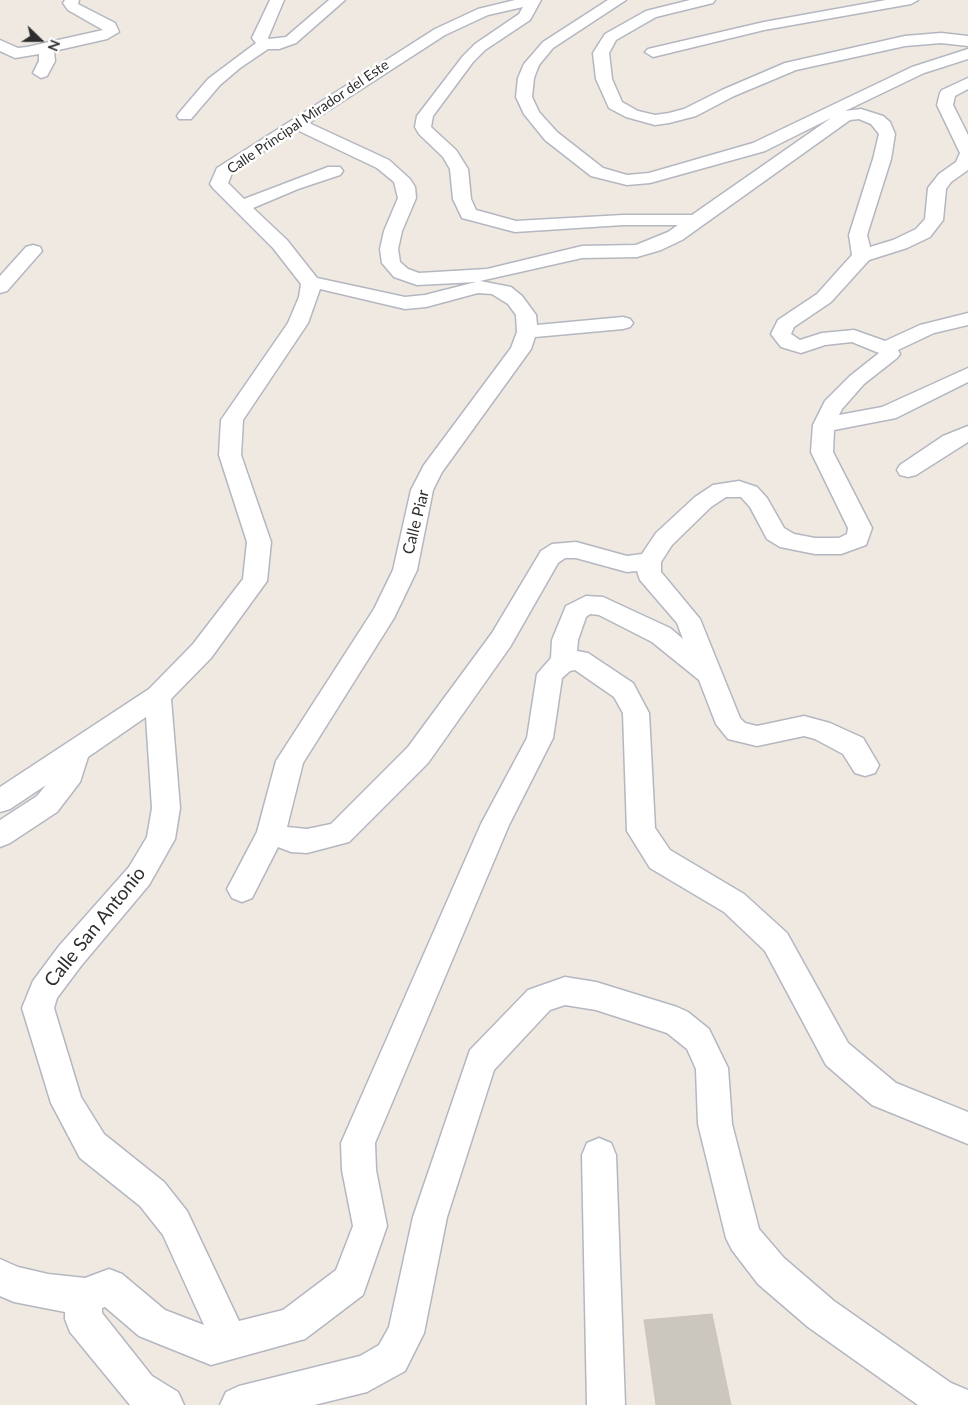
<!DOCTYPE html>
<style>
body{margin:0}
#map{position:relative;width:968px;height:1405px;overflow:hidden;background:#efe9e1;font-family:Lato,sans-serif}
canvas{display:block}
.north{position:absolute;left:15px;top:15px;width:50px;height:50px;-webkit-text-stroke:4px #fff;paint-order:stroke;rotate:112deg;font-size:14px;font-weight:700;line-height:20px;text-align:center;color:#2e2e2e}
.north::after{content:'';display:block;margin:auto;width:18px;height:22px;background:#2e2e2e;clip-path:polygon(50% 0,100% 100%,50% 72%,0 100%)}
</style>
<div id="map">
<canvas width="968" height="1405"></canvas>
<div class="north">N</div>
</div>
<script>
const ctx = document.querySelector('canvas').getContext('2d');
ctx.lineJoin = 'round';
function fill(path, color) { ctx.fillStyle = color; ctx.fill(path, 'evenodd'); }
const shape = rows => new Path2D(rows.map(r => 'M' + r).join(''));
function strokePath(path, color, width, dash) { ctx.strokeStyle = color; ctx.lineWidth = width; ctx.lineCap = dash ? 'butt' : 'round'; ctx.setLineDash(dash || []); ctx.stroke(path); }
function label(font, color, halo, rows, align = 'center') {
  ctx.font = font + ' Lato,sans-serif'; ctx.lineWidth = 5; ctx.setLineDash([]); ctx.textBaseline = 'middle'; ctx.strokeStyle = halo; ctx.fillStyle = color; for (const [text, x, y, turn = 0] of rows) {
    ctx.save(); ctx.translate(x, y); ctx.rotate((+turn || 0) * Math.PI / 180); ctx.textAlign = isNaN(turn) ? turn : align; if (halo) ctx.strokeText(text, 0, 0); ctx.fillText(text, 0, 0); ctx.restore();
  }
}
const building = shape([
 [712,1314,731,1405,656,1405,644,1320,712,1314]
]);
fill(building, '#cbc7bf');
strokePath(building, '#cbc5ba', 1);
const minor = shape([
 [65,0,79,0,78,4,115,23,119,32,107,39,54,51,55,61,47,76,41,78,33,73,39,61,39,54,15,58,0,51,0,40,18,48,27,47,103,30,68,10,63,3,65,0],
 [270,0,284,0,268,38,269,39,286,37,329,0,345,0,296,43,279,49,268,49,240,68,220,85,191,119,179,119,177,116,179,113,208,79,256,43,252,38,270,0],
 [515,0,541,0,530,20,485,50,473,62,433,116,431,127,456,150,468,169,471,199,476,210,516,221,623,215,692,215,831,118,765,151,650,183,627,185,591,176,545,140,524,114,516,97,518,78,524,64,543,42,608,0,626,0,553,48,539,65,534,78,532,97,539,112,557,132,603,168,627,175,649,173,753,143,912,67,968,49,968,59,924,73,845,111,861,109,883,116,890,122,895,134,891,159,867,235,870,247,893,240,916,229,925,219,928,188,939,174,956,162,960,153,937,105,940,93,942,90,968,78,968,89,955,96,953,105,968,135,968,170,951,182,946,189,943,220,930,237,907,248,869,260,831,302,794,327,791,334,800,340,822,333,854,330,885,341,920,325,968,313,968,325,934,333,898,350,900,354,897,358,864,384,842,409,839,415,882,407,968,368,968,382,896,418,834,430,833,452,872,528,866,545,841,554,815,554,780,547,767,539,750,507,741,497,726,497,711,507,672,545,661,562,661,572,700,619,740,718,745,723,757,726,804,716,830,723,863,738,879,765,875,773,865,776,855,773,843,754,815,739,804,736,757,746,728,739,716,724,699,680,652,642,599,615,590,614,586,617,578,640,577,651,588,653,633,683,649,713,655,828,670,850,744,894,787,933,848,1043,896,1083,968,1112,968,1144,872,1105,826,1065,765,951,724,912,650,868,627,831,623,713,614,697,575,670,570,671,562,678,553,738,509,825,375,1143,376,1170,387,1226,363,1295,305,1339,211,1365,139,1336,105,1307,102,1308,102,1313,152,1376,178,1392,184,1405,130,1405,70,1332,65,1319,65,1312,14,1302,0,1296,0,1259,18,1267,48,1274,85,1278,109,1269,122,1274,165,1310,204,1325,163,1235,140,1206,80,1158,51,1103,22,1008,33,981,59,946,129,867,147,837,152,808,146,717,88,757,80,782,57,812,10,843,0,847,0,820,37,796,46,785,10,809,0,812,0,787,149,689,193,644,243,579,247,542,219,455,221,420,288,323,299,297,301,284,273,248,213,188,210,184,217,168,435,29,478,9,515,0],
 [523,7,519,14,475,44,463,56,417,116,415,127,419,134,443,157,450,169,453,199,462,218,515,232,623,225,678,225,668,232,636,245,582,246,487,269,419,273,408,269,400,262,398,249,402,231,416,198,415,187,410,179,389,160,309,123,445,35,488,15,523,7],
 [859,119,871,124,879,134,873,159,849,235,852,255,817,294,778,320,771,334,781,347,801,353,825,345,852,342,879,353,850,376,825,401,813,425,811,452,848,528,847,534,839,538,815,538,794,534,784,528,767,498,757,487,739,481,713,485,695,497,656,533,642,554,627,556,576,542,552,544,541,551,492,633,408,747,331,824,307,829,287,827,303,763,394,618,417,570,433,490,442,472,531,349,535,337,623,329,630,327,633,323,630,319,623,317,537,325,536,315,522,296,511,287,480,281,582,258,637,257,661,250,682,240,850,120,859,119],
 [297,130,377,168,394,182,398,198,384,231,380,249,382,263,394,277,417,285,476,282,425,295,405,297,317,278,287,240,253,208,298,189,340,175,343,171,340,167,328,167,244,199,228,183,233,171,297,130],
 [320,289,405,309,426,307,478,293,492,294,508,304,516,315,517,332,511,348,424,465,411,490,393,570,374,609,276,761,257,832,227,889,232,898,242,902,252,898,278,847,291,852,307,853,349,842,428,763,510,647,558,563,565,558,576,558,627,572,637,571,640,580,677,623,683,639,670,628,603,597,586,596,566,606,552,640,551,658,537,674,527,738,481,824,341,1143,342,1170,353,1226,336,1270,283,1310,239,1321,187,1211,164,1182,104,1134,81,1097,54,1008,57,998,81,966,149,885,175,839,180,808,171,699,211,658,267,581,271,542,241,455,243,420,308,323,320,289],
 [690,0,715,0,713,3,656,17,616,40,609,53,612,79,622,102,638,111,655,115,669,113,684,109,722,90,785,63,905,36,941,33,968,36,968,46,941,43,905,46,796,70,734,96,696,116,669,123,655,125,626,117,609,108,596,79,593,53,605,34,646,11,690,0],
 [886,0,918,0,911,4,764,30,653,57,645,52,648,49,764,22,886,0],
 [33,245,40,247,42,251,7,291,0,293,0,276,26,247,33,245],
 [968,426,968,442,916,475,908,477,900,475,897,470,900,465,943,436,968,426],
 [565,977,596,982,677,1007,688,1012,709,1029,728,1068,732,1124,759,1229,784,1258,834,1301,951,1383,968,1390,968,1405,918,1405,808,1327,758,1284,732,1250,726,1238,698,1124,696,1069,687,1049,667,1033,596,1010,565,1005,550,1010,494,1070,447,1217,424,1333,405,1371,367,1392,314,1405,220,1405,226,1392,239,1386,360,1356,379,1345,389,1327,413,1217,470,1050,528,990,565,977],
 [599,1138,611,1143,616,1155,625,1405,587,1405,582,1155,587,1143,599,1138]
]);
strokePath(minor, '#b4b7c1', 3);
fill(minor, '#fff');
label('14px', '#2e2e2e', '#fff', [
 ["Calle Principal Mirador del Este",308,117,-34]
]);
label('16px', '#2e2e2e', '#fff', [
 ["Calle Piar",416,522,-76]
]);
label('19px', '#2e2e2e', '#fff', [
 ["Calle San Antonio",95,927,-51]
]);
</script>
